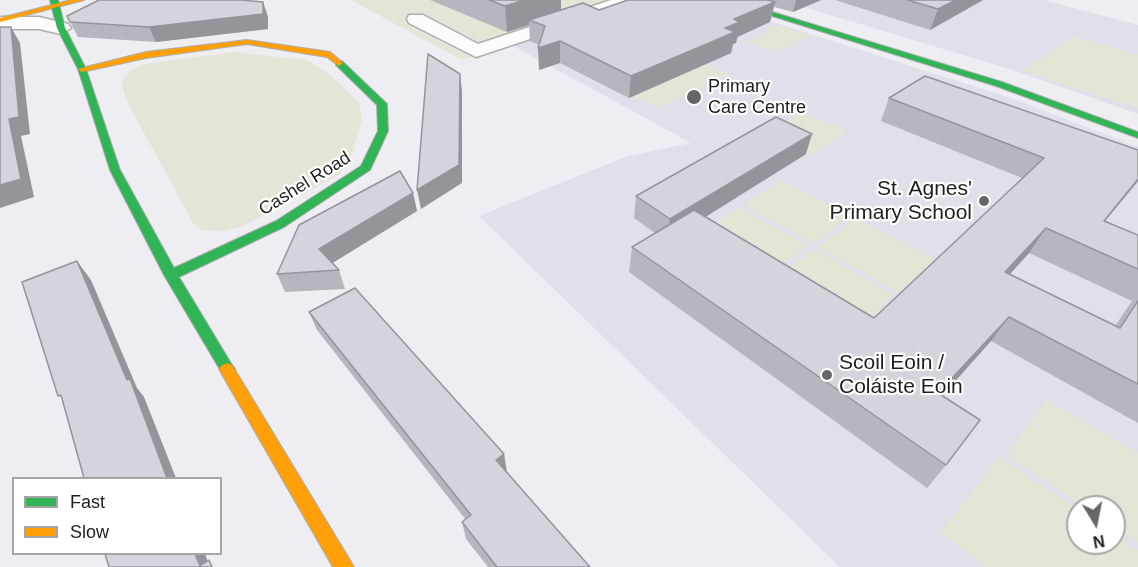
<!DOCTYPE html>
<meta charset="utf-8">
<style>
body{margin:0}
#map{position:relative;width:1138px;height:567px;overflow:hidden;background:#ededf2;font-family:Helvetica,sans-serif}
canvas{display:block}
.legend{position:absolute;left:12px;top:477px;width:210px;height:78px;box-sizing:border-box;background:#fff;border:2px solid #a5a5a6;margin:0;padding:8px 10px;list-style:none;font-size:18px;color:#1e1e20}
.legend li{display:flex;align-items:center;gap:12px;height:30px}
.legend b{width:30px;border:2px solid #a5a5a6}
.north{position:absolute;left:1066px;top:495px;width:60px;height:60px;box-sizing:border-box;background:#fff;border:2px solid #a5a5a6;border-radius:50%;rotate:170deg;font-size:16px;font-weight:700;line-height:24px;text-align:center;color:#1e1e20}
.north::after{content:'';display:block;margin:auto;width:21px;height:27px;background:#66666a;clip-path:polygon(50% 0,100% 100%,50% 72%,0 100%)}
</style>
<div id="map">
<canvas width="1138" height="567"></canvas>
<ul class="legend">
<li><b style="height:8px;background:#30b455"></b>Fast</li>
<li><b style="height:8px;background:#ff9f0a"></b>Slow</li>
</ul>
<div class="north">N</div>
</div>
<script>
const ctx = document.querySelector('canvas').getContext('2d');
ctx.lineJoin = 'round';
function fill(path, color) { ctx.fillStyle = color; ctx.fill(path, 'evenodd'); }
const shape = rows => new Path2D(rows.map(r => 'M' + r).join(''));
function strokePath(path, color, width, dash) { ctx.strokeStyle = color; ctx.lineWidth = width; ctx.lineCap = dash ? 'butt' : 'round'; ctx.setLineDash(dash || []); ctx.stroke(path); }
function label(font, color, halo, rows, align = 'center') {
  ctx.font = font + ' Helvetica,sans-serif'; ctx.lineWidth = 4.5; ctx.setLineDash([]); ctx.textBaseline = 'middle'; ctx.strokeStyle = halo; ctx.fillStyle = color; for (const [text, x, y, turn = 0] of rows) {
    ctx.save(); ctx.translate(x, y); ctx.rotate((+turn || 0) * Math.PI / 180); ctx.textAlign = isNaN(turn) ? turn : align; if (halo) ctx.strokeText(text, 0, 0); ctx.fillText(text, 0, 0); ctx.restore();
  }
}
fill(shape([
 [642,0,704,0,1014,99,1138,147,1138,567,840,567,479,216,628,156,691,143,510,44],
 [1078,507,1114,507,1114,543,1078,543],
 [781,0,1044,0,1138,25,1138,114,1016,71]
]), '#e0e0eb');
fill(shape([
 [351,0,642,0,462,60],
 [777,25,810,36,778,51,770,48,764,50,742,40,750,41,767,32,765,29],
 [1073,36,1138,55,1138,108,1023,71],
 [234,52,307,60,328,73,359,103,362,120,351,158,339,175,243,226,223,231,202,230,193,223,128,103,121,82,131,70,145,64],
 [699,61,729,74,658,108,634,97],
 [803,112,849,132,809,156,763,134],
 [781,180,850,215,813,244,743,205],
 [738,207,807,246,765,278,695,235],
 [855,218,936,260,899,293,818,247],
 [813,249,895,295,854,333,771,281],
 [1047,400,1138,453,1138,542,1114,526,1114,507,1085,507,1006,455],
 [999,457,1078,510,1078,543,1114,543,1114,534,1138,550,1138,567,985,567,940,533]
]), '#e4e5d6');
const street = shape([
 [611,0,638,0,635,4,476,57,409,23,407,19,409,15,423,15,478,44,611,0],
 [0,17,39,17,68,24,71,28,61,34,39,29,0,29,0,17]
]);
const fast = shape([
 [50,0,58,0,65,28,86,69,120,170,174,268,276,221,361,166,378,131,377,105,336,65,336,61,342,61,387,104,388,131,370,170,284,227,179,277,232,365,235,369,232,373,227,375,222,373,164,275,110,170,78,69,57,28,50,0],
 [721,0,733,0,1002,82,1138,132,1138,138,996,86,721,0]
]);
const slow = shape([
 [71,0,84,0,0,22,0,18,71,0],
 [247,40,330,52,343,63,339,66,327,57,247,44,146,58,82,72,78,69,146,52,247,40],
 [227,363,232,365,354,567,333,567,219,369,222,365,227,363]
]);
strokePath(street, '#aeaeb2', 3);
strokePath(fast, '#aeaeb2', 2);
strokePath(slow, '#aeaeb2', 2);
fill(street, '#fcfcfd');
fill(fast, '#30b455');
fill(slow, '#ff9f0a');
fill(shape([
 [430,0,561,0,561,10,599,10,628,0,821,0,793,12,774,7,770,22,738,37,736,43,733,44,731,53,629,98,560,63,539,70,539,45,530,41,529,25,507,32],
 [835,0,983,0,930,30],
 [263,2,268,17,268,29,156,42,78,37,67,16],
 [889,98,1138,181,1105,221,1138,235,1138,423,991,341,942,396,946,465,927,488,629,272,632,247,655,233,634,218,636,196,806,154,705,217,874,318,1022,178,881,121],
 [1029,253,1132,301,1115,326,1010,274],
 [413,193,417,211,332,263,339,270,345,289,285,292,277,274],
 [309,312,504,454,506,472,590,567,488,567,466,539,462,522,466,520,317,330]
]), '#b6b6be');
fill(shape([
 [525,0,561,0,561,14,529,20,529,25,507,32,505,6],
 [796,0,821,0,793,12],
 [956,0,983,0,930,30,938,9],
 [263,2,268,17,268,29,156,42,149,27],
 [775,2,770,22,737,37,736,43,733,44,731,53,629,98,631,76,725,28,734,19],
 [11,27,20,43,30,134,21,136,34,197,0,208,0,185,9,119],
 [560,41,560,63,539,70,538,48],
 [460,74,462,91,462,183,421,209,417,190],
 [812,134,806,154,667,241,670,219],
 [1138,179,1138,181,1085,245,1104,221],
 [413,193,417,211,326,267,319,249],
 [1046,228,1029,253,989,297,1005,272],
 [77,261,91,280,137,388,144,397,176,478,167,478],
 [1009,317,991,341,922,418,938,393],
 [504,454,507,472,499,478,496,460],
 [195,554,205,554,210,567,200,566]
]), '#94949b');
const building = shape([
 [99,0,241,0,263,2,263,14,149,27,70,22,67,16,99,0],
 [489,0,525,0,505,6,489,0],
 [628,0,768,0,775,2,734,19,740,22,725,28,735,32,631,76,560,41,538,48,545,26,529,20,583,3,599,10,628,0],
 [907,0,956,0,938,9,907,0],
 [0,27,11,27,19,117,9,119,21,179,0,185,0,27],
 [428,54,460,74,459,165,417,190,428,54],
 [925,76,1138,150,1138,179,1104,221,1138,235,1138,269,1046,228,1005,272,1120,328,1138,301,1138,384,1009,317,938,393,980,420,946,465,632,247,694,210,874,318,1044,158,889,98,925,76],
 [776,117,812,134,670,219,636,196,776,117],
 [400,171,413,193,319,249,339,270,277,274,299,225,400,171],
 [77,261,127,380,130,379,167,478,84,478,61,395,58,396,22,282,77,261],
 [355,288,504,454,496,460,590,567,497,567,462,522,471,515,309,312,355,288],
 [105,554,195,554,200,566,209,560,212,567,109,567,105,554]
]);
fill(building, '#d4d4dd');
strokePath(building, '#94949b', 1.5);
for (const [x, y, r, color] of [
 [694,97,8,"#66666a"],
 [984,201,6,"#66666a"],
 [827,375,6,"#66666a"]
]) { const dot = new Path2D(); dot.arc(x, y, r, 0, 2 * Math.PI); ctx.fillStyle = color; ctx.fill(dot); strokePath(dot, '#fff', 2); }
label('18px', '#1e1e20', '#fff', [
 ["Primary",708,87],
 ["Care Centre",708,108]
], 'left');
label('18px', '#1e1e20', '#fff', [
 ["Cashel Road",305,184,-32]
]);
label('21px', '#1e1e20', '#fff', [
 ["St. Agnes'",972,189],
 ["Primary School",972,213],
 ["Scoil Eoin /",839,363,"left"],
 ["Coláiste Eoin",839,387,"left"]
], 'right');
</script>
